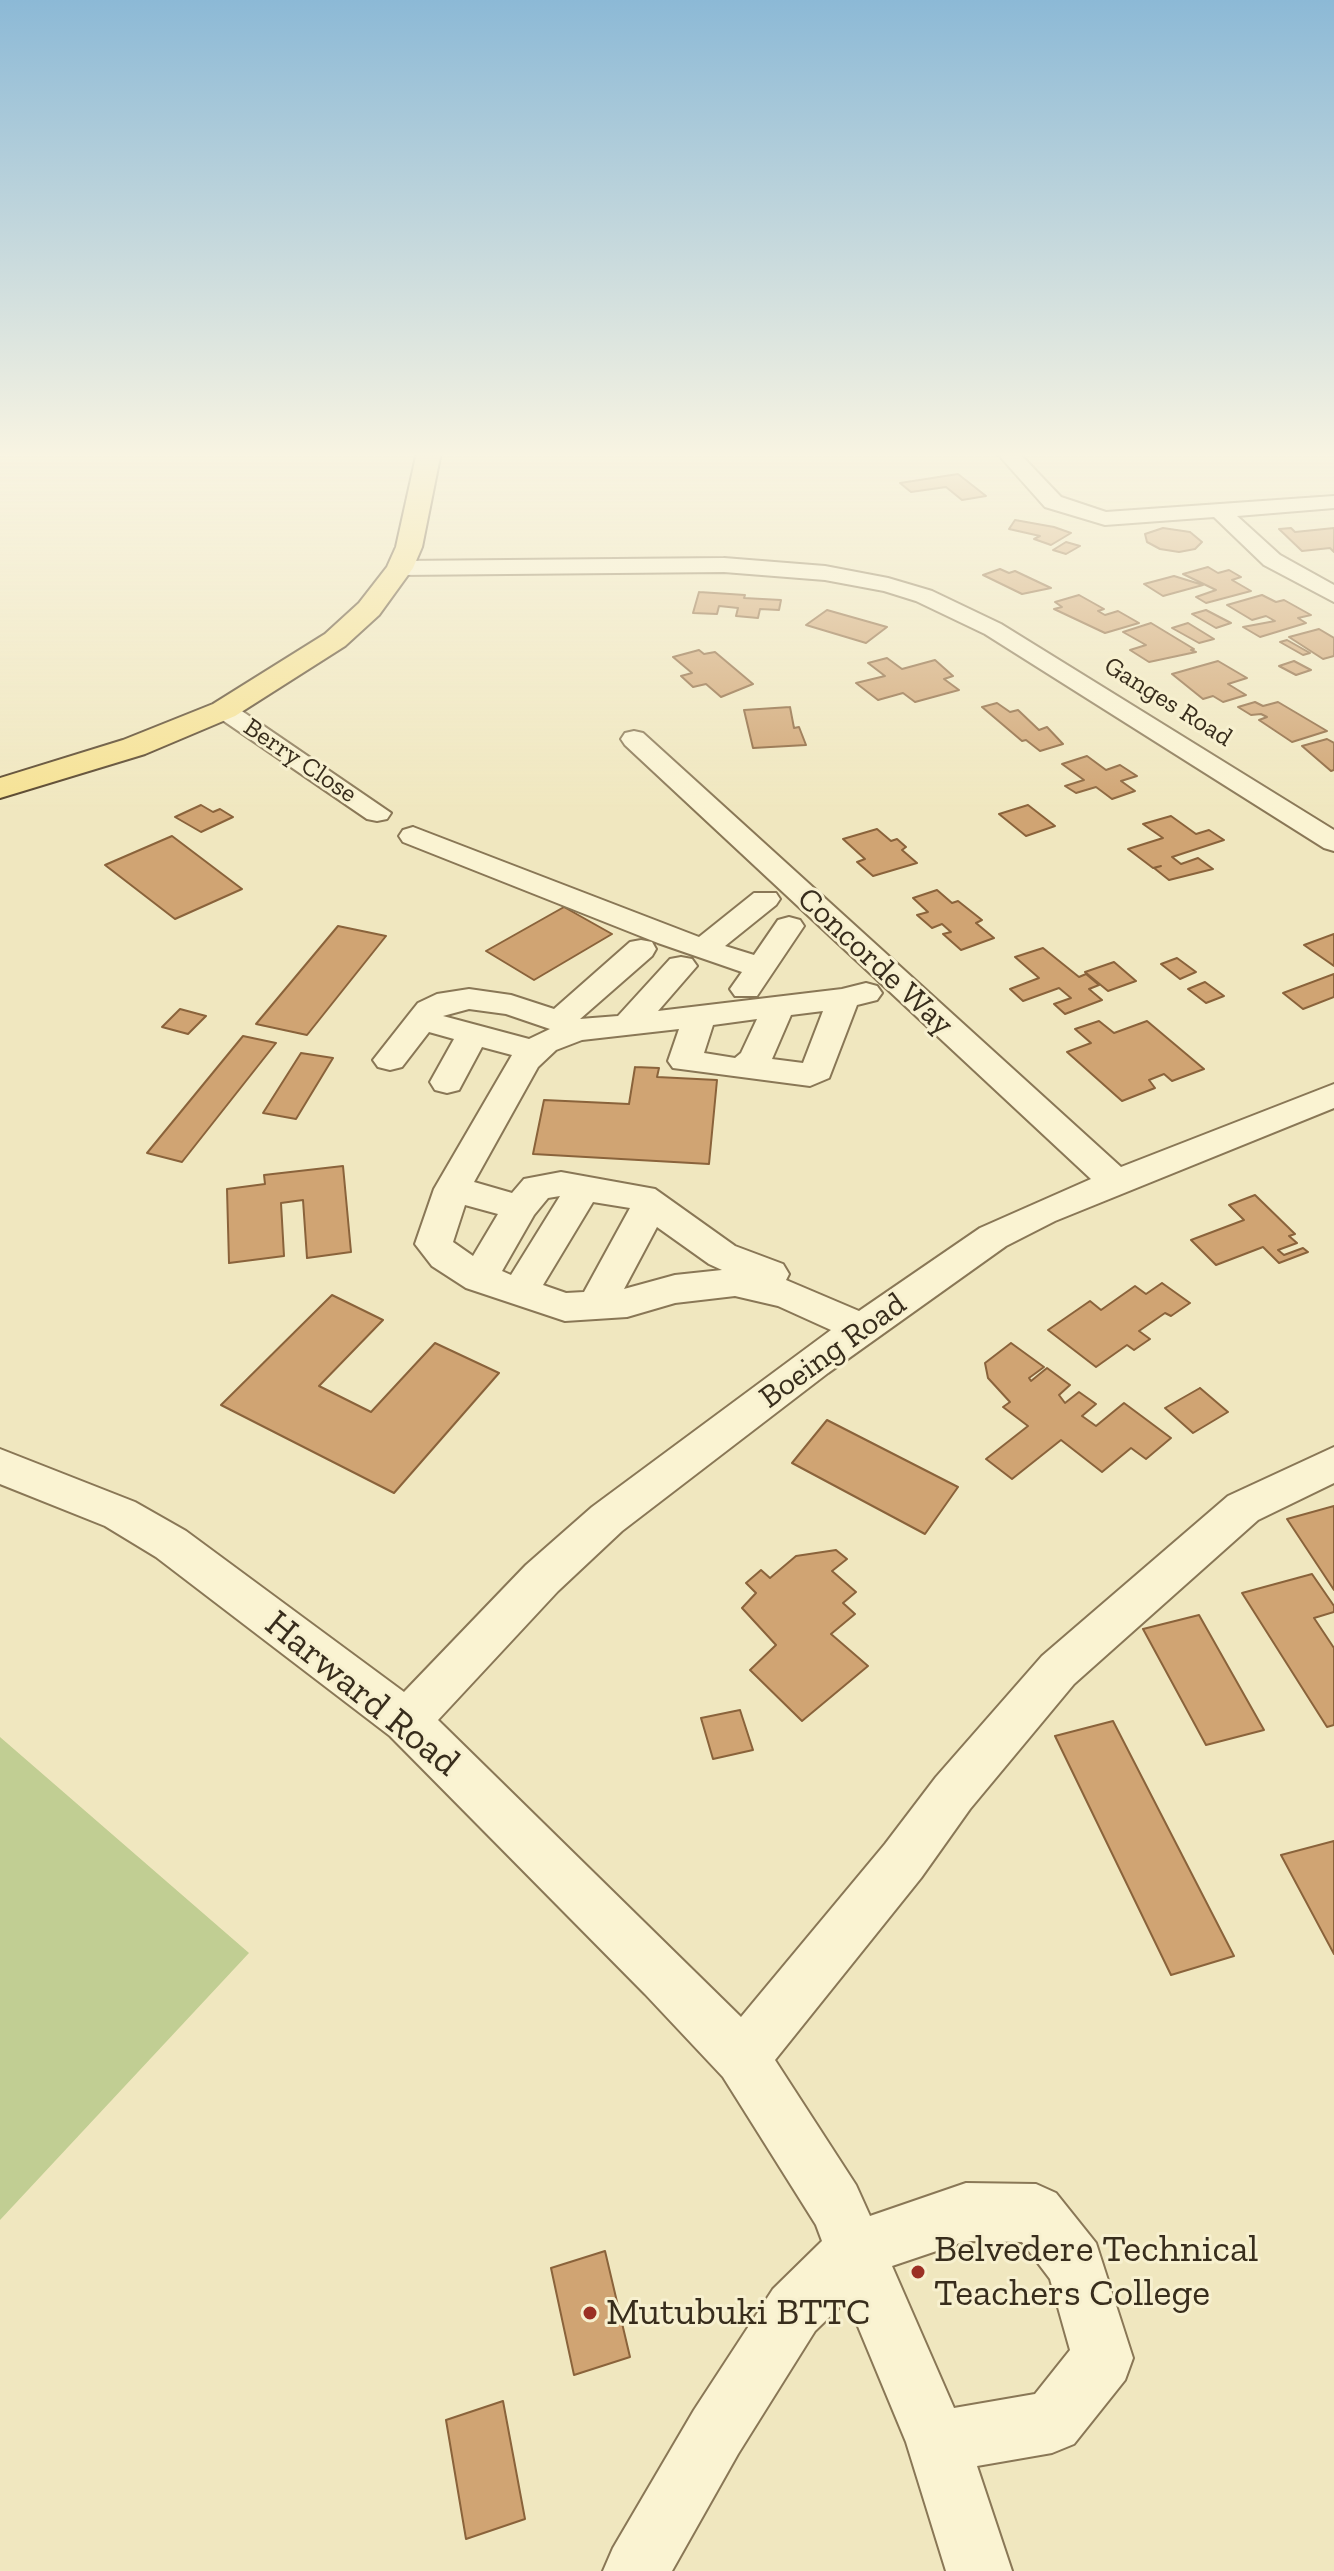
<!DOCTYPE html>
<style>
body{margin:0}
canvas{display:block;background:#f0e7bf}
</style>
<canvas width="1334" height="2571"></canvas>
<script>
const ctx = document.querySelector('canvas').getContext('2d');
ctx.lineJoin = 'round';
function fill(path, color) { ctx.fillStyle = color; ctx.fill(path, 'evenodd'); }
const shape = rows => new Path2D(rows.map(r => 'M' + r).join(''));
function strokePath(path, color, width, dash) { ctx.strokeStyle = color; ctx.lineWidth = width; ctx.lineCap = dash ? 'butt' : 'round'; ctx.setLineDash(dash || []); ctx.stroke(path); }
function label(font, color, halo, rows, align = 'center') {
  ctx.font = font + ' "Zilla Slab",serif'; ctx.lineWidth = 6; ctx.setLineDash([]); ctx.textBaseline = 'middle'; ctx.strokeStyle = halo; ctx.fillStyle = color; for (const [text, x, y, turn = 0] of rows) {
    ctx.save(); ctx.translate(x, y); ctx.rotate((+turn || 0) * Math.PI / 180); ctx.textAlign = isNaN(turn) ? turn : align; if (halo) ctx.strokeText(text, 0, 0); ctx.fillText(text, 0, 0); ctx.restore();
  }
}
fill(shape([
 [0,1737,249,1953,0,2220]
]), '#c1ce93');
const building = shape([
 [958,474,986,496,962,500,946,487,911,492,900,483,958,474],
 [1015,520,1054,527,1071,533,1051,545,1034,539,1040,536,1009,529,1015,520],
 [1163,528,1190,532,1202,542,1195,549,1179,552,1160,549,1147,542,1145,534,1163,528],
 [1291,528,1295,532,1334,528,1334,552,1330,548,1302,551,1279,529,1291,528],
 [1066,542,1080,546,1066,554,1053,550,1066,542],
 [1208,567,1218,573,1229,570,1241,577,1232,580,1251,591,1206,603,1196,597,1216,590,1183,574,1208,567],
 [1000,569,1009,573,1015,571,1051,588,1022,594,983,575,1000,569],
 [1174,576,1203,585,1163,596,1144,584,1174,576],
 [699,592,745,595,744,598,781,600,779,610,760,609,758,618,736,616,738,608,719,606,717,614,693,613,699,592],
 [1079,595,1104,609,1098,611,1105,615,1118,611,1139,623,1105,633,1054,609,1062,607,1055,602,1079,595],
 [1262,595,1276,602,1284,600,1311,615,1298,618,1306,623,1260,637,1243,627,1275,621,1266,616,1252,620,1227,605,1262,595],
 [827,610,887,627,866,643,806,625,827,610],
 [1206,610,1231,623,1216,628,1192,614,1206,610],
 [1151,623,1194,649,1191,650,1196,652,1149,662,1130,650,1146,645,1123,632,1151,623],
 [1188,623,1214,639,1199,643,1172,628,1188,623],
 [1319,629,1334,638,1334,656,1323,659,1289,637,1319,629],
 [1287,640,1310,653,1303,655,1280,642,1287,640],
 [699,650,704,654,715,652,753,684,721,697,706,684,693,687,681,676,692,673,673,657,699,650],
 [887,658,902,669,935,660,953,676,944,679,959,690,915,702,903,693,878,700,856,683,885,676,868,663,887,658],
 [1218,661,1247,678,1228,684,1246,695,1223,702,1213,696,1203,699,1172,674,1218,661],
 [1294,661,1311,670,1296,675,1279,666,1294,661],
 [1255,702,1263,706,1278,702,1327,731,1292,742,1259,720,1267,717,1261,714,1251,715,1238,707,1255,702],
 [997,703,1010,712,1018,710,1039,730,1047,727,1063,744,1040,751,1026,740,1022,741,982,707,997,703],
 [790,707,794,728,799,727,806,745,753,748,744,710,790,707],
 [1327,739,1334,743,1334,770,1331,771,1302,746,1327,739],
 [1087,756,1106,770,1120,765,1137,776,1121,781,1135,791,1112,799,1096,787,1076,793,1065,786,1084,780,1062,764,1087,756],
 [201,805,213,812,220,809,233,817,201,832,175,817,201,805],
 [1028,805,1055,826,1026,836,999,814,1028,805],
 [1171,816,1196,834,1209,830,1224,840,1172,857,1181,864,1198,858,1213,869,1169,880,1154,868,1161,866,1153,868,1128,849,1163,838,1143,824,1171,816],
 [877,829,891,841,897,839,906,847,902,850,917,863,873,876,857,862,865,859,843,839,877,829],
 [172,836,242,889,175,919,105,865,172,836],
 [937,890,952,903,958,901,982,920,976,923,994,938,961,950,943,934,951,932,942,924,932,928,917,915,928,912,913,898,937,890],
 [564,907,612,934,534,980,486,951,564,907],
 [338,926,386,936,307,1035,256,1024,338,926],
 [1334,934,1334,966,1304,945,1334,934],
 [1043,948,1079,977,1086,974,1099,985,1089,989,1102,1000,1065,1014,1054,1004,1071,998,1059,988,1023,1001,1010,989,1039,978,1015,957,1043,948],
 [1177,958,1196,972,1180,979,1161,964,1177,958],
 [1114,962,1136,981,1108,991,1085,972,1114,962],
 [1334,974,1334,997,1303,1009,1283,993,1334,974],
 [1205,982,1224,996,1206,1003,1188,989,1205,982],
 [180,1009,206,1016,188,1034,162,1027,180,1009],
 [1099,1021,1114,1033,1147,1021,1204,1069,1172,1081,1164,1074,1149,1080,1155,1088,1122,1101,1067,1052,1091,1043,1075,1029,1099,1021],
 [243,1036,276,1043,182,1162,147,1153,243,1036],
 [301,1053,333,1058,296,1119,263,1113,301,1053],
 [635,1067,659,1068,657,1077,717,1080,709,1164,533,1154,544,1100,629,1104,635,1067],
 [343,1166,351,1252,307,1258,303,1200,281,1203,284,1256,229,1263,227,1189,265,1184,264,1175,343,1166],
 [1255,1195,1295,1234,1289,1236,1297,1243,1278,1250,1284,1255,1303,1248,1308,1252,1279,1263,1263,1247,1216,1265,1191,1240,1244,1220,1229,1205,1255,1195],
 [1162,1283,1190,1303,1171,1316,1165,1313,1139,1331,1150,1339,1134,1350,1127,1345,1096,1367,1048,1330,1090,1301,1101,1310,1135,1286,1146,1294,1162,1283],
 [332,1295,383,1320,319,1386,371,1412,435,1343,499,1373,394,1493,221,1405,332,1295],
 [1011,1343,1044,1367,1029,1378,1031,1381,1047,1368,1070,1385,1059,1395,1065,1403,1079,1392,1096,1404,1082,1416,1096,1426,1124,1403,1171,1438,1146,1459,1131,1448,1102,1472,1061,1440,1012,1479,986,1459,1028,1426,1003,1407,1010,1402,988,1378,985,1363,1011,1343],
 [1200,1388,1228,1412,1193,1433,1165,1408,1200,1388],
 [827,1420,958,1487,925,1534,792,1463,827,1420],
 [1334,1506,1334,1590,1287,1519,1334,1506],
 [836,1550,847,1559,832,1571,856,1592,843,1603,855,1614,831,1634,868,1666,802,1721,750,1670,776,1645,742,1608,756,1593,746,1583,761,1570,770,1578,796,1556,836,1550],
 [1312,1574,1334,1606,1334,1612,1314,1618,1334,1648,1334,1725,1327,1727,1242,1593,1312,1574],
 [1199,1615,1264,1730,1206,1745,1143,1629,1199,1615],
 [740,1710,753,1750,713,1759,701,1718,740,1710],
 [1113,1721,1234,1956,1171,1975,1055,1736,1113,1721],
 [1334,1841,1334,1954,1281,1855,1334,1841],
 [605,2251,630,2357,574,2375,551,2268,605,2251],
 [503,2401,525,2519,466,2539,446,2420,503,2401]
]);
fill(building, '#d0a473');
strokePath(building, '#8a633b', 2);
const minor = shape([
 [996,452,1018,452,1061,497,1106,512,1334,496,1334,508,1237,516,1280,555,1334,585,1334,602,1264,565,1214,517,1105,525,1045,507,996,452],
 [724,558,825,566,888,578,932,591,1001,624,1334,830,1334,851,1324,848,985,634,916,601,884,591,825,580,724,572,400,575,389,568,400,561,724,558],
 [224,702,233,705,391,813,387,819,377,821,367,819,215,715,211,710,224,702],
 [634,731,643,733,1121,1167,1334,1084,1334,1108,1055,1221,1006,1246,828,1373,622,1531,558,1591,438,1720,741,2017,885,1844,936,1777,1042,1656,1228,1496,1334,1447,1334,1483,1258,1520,1074,1684,970,1809,921,1878,775,2060,856,2185,870,2216,966,2183,1036,2184,1056,2193,1096,2243,1133,2358,1125,2380,1074,2444,1052,2453,977,2466,1012,2571,946,2571,906,2442,847,2300,815,2331,738,2454,672,2571,603,2571,613,2548,694,2410,773,2289,822,2241,816,2225,723,2077,645,1994,390,1736,156,1557,105,1526,0,1484,0,1449,135,1502,186,1531,404,1692,526,1565,592,1507,831,1330,778,1306,735,1296,675,1303,627,1317,565,1321,466,1288,432,1266,415,1244,434,1189,512,1055,482,1047,459,1090,447,1093,435,1090,430,1082,454,1039,429,1032,402,1067,390,1070,378,1067,373,1060,410,1013,418,1003,437,994,469,989,511,995,554,1009,630,942,641,940,652,942,656,949,652,956,580,1019,618,1016,670,959,681,957,692,959,697,966,658,1011,842,989,866,983,877,986,882,993,877,1000,857,1005,829,1078,810,1086,673,1068,668,1061,679,1029,582,1040,556,1050,538,1067,474,1182,512,1193,524,1179,561,1172,655,1189,735,1246,783,1264,789,1274,786,1280,859,1311,980,1228,1091,1179,625,745,621,739,625,733,634,731],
 [469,1009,506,1014,550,1029,529,1039,443,1016,469,1009],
 [823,1011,803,1063,772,1059,791,1015,823,1011],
 [757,1019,741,1053,735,1058,704,1053,713,1025,757,1019],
 [560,1196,511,1275,502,1271,534,1215,548,1198,560,1196],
 [593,1202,630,1208,584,1292,566,1293,543,1285,593,1202],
 [465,1205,498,1214,473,1256,453,1242,465,1205],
 [657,1227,709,1264,722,1270,675,1275,624,1289,657,1227],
 [966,2241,1022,2242,1050,2279,1070,2350,1035,2394,954,2408,892,2266,966,2241],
 [413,827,699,937,754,893,776,893,780,899,776,905,725,946,754,955,778,920,789,917,800,920,804,926,757,996,735,996,730,989,742,972,658,943,403,842,399,836,403,830,413,827]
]);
const major = shape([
 [417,452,441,452,422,547,413,568,379,615,345,646,235,716,145,754,0,798,0,778,123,740,213,704,325,634,359,603,387,567,396,547,417,452]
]);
strokePath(minor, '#897756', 4);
strokePath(major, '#57442b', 4);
fill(minor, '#faf3d2');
fill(major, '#f6e294');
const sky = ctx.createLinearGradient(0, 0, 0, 812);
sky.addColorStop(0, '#8cb9d6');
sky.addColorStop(0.56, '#f8f4e2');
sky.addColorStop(1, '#f8f4e200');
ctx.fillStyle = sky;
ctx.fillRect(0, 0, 1334, 812);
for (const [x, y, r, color] of [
 [918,2272,8,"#9b3024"],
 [590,2313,8,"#9b3024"]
]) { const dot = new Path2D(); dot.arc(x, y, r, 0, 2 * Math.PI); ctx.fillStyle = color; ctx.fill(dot); strokePath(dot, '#f7f0cf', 3); }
label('26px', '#382d1c', '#f7f0cf', [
 ["Ganges Road",1168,702,32],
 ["Berry Close",300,761,34]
]);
label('32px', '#382d1c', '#f7f0cf', [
 ["Concorde Way",875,962,43],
 ["Boeing Road",833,1351,-36]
]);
label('38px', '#382d1c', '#f7f0cf', [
 ["Harward Road",362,1694,39]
]);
label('38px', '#382d1c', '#f7f0cf', [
 ["Belvedere Technical",934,2250],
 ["Teachers College",934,2294],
 ["Mutubuki BTTC",606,2313]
], 'left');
</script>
